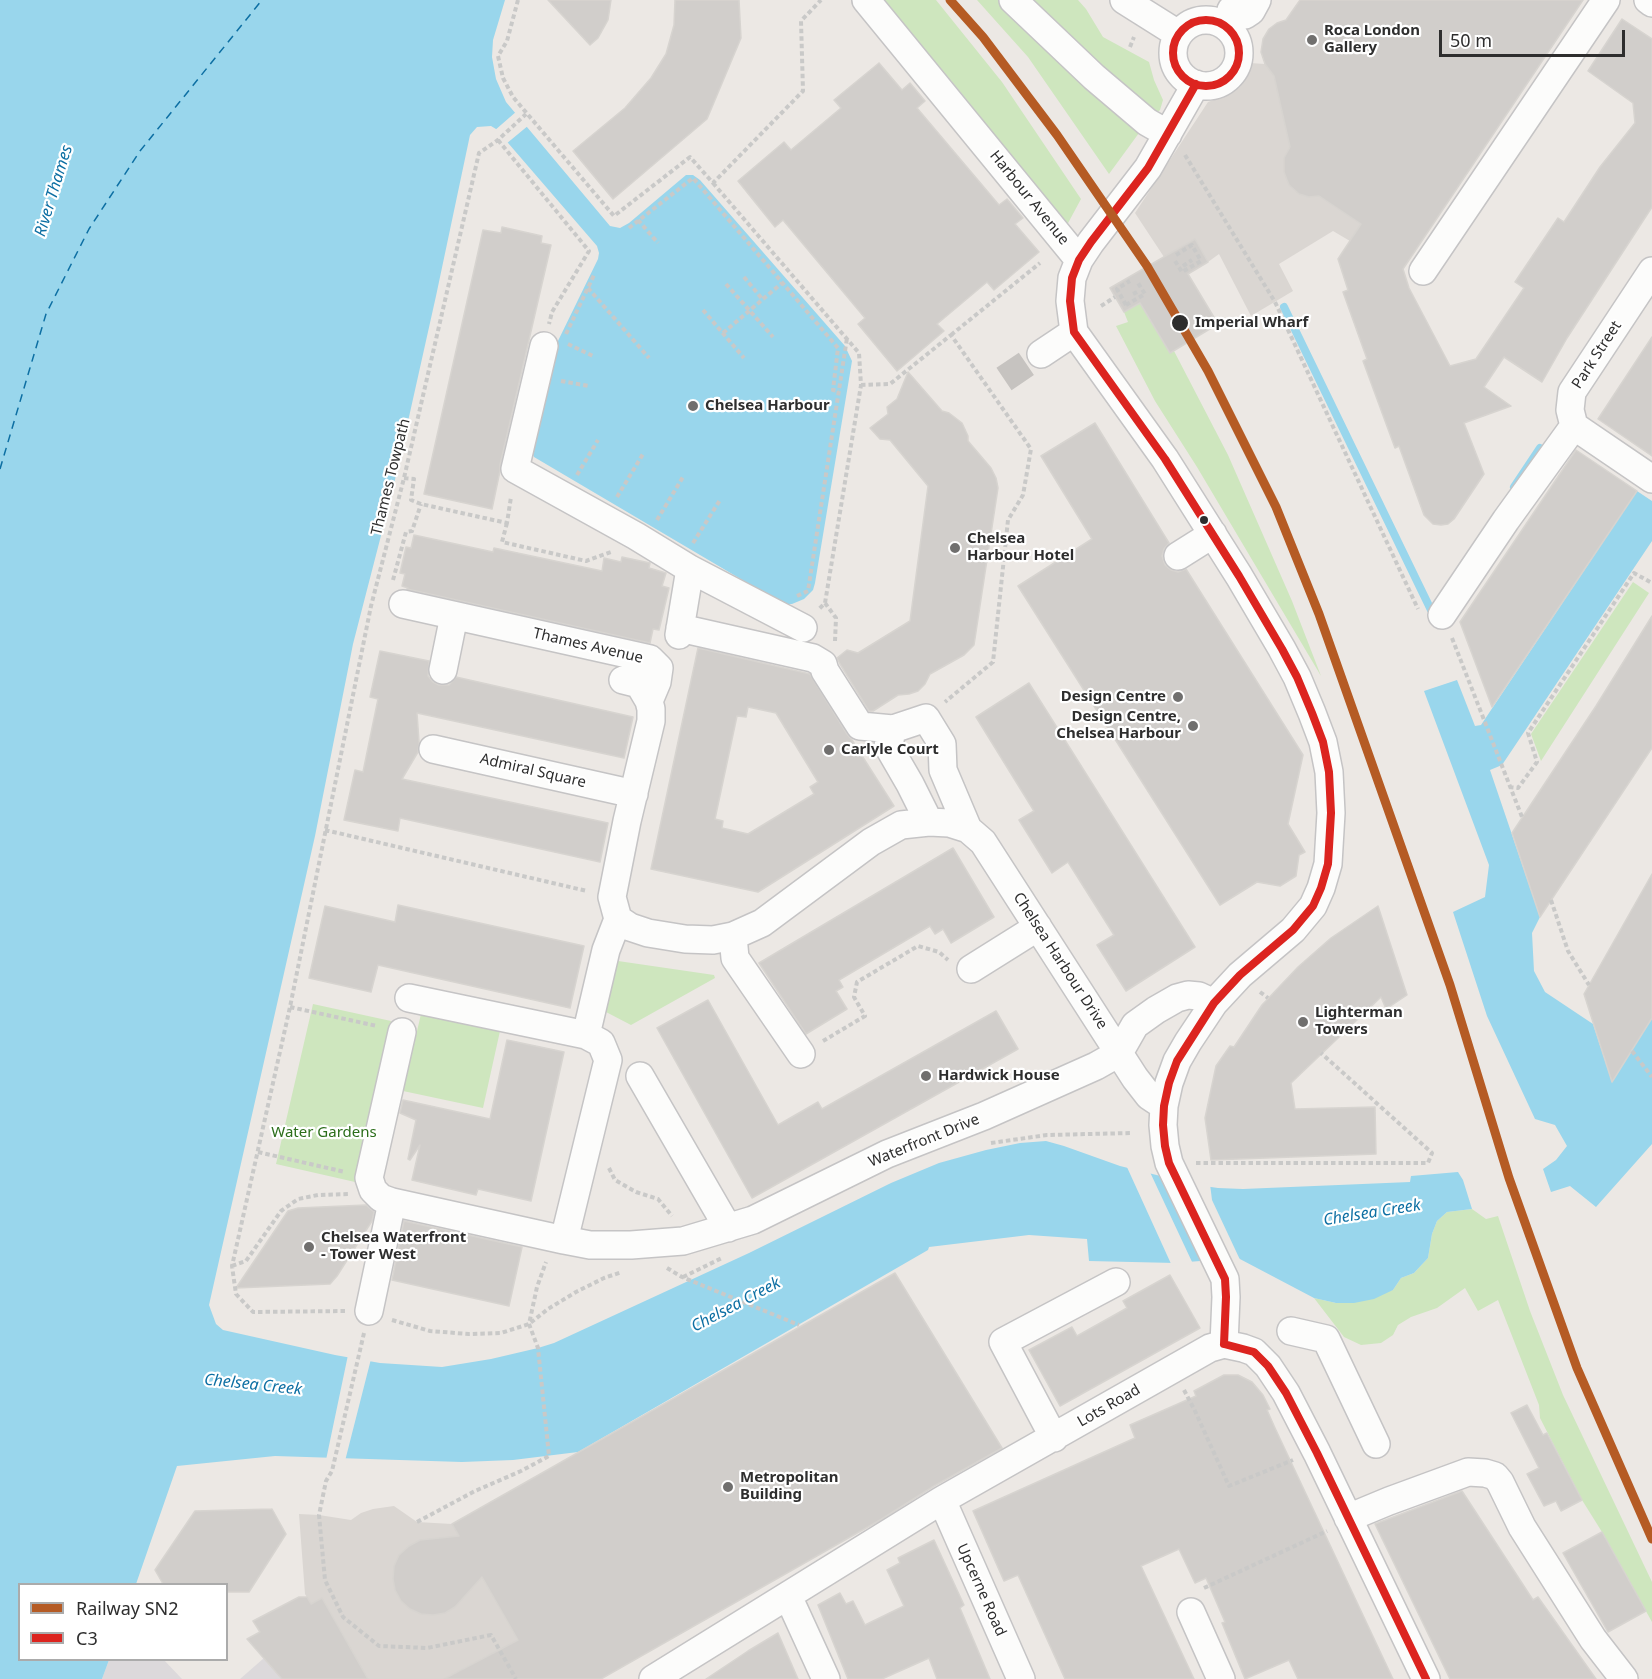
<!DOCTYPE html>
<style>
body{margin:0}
#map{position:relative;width:1652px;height:1679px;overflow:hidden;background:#ece8e4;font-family:"Noto Sans",sans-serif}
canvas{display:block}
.legend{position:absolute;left:18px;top:1583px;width:210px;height:78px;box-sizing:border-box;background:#fff;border:2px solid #ababab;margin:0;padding:8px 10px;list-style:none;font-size:18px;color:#2e2e2e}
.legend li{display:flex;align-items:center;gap:12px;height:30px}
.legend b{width:30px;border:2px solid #ababab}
.scale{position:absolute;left:1439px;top:30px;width:186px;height:27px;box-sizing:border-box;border:3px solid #2e2e2e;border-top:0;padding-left:8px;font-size:18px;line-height:21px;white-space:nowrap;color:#2e2e2e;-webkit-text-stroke:4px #fff;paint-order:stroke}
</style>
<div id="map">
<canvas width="1652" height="1679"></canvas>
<ul class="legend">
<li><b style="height:8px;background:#b55b24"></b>Railway SN2</li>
<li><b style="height:8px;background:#dc241f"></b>C3</li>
</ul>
<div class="scale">50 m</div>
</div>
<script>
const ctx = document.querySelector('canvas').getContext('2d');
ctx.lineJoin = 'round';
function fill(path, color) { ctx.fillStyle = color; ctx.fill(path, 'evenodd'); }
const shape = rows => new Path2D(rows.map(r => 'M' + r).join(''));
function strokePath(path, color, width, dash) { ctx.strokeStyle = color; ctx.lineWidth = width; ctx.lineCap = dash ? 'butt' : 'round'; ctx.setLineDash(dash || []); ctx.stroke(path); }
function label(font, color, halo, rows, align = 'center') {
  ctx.font = font + ' "Noto Sans",sans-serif'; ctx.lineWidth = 4.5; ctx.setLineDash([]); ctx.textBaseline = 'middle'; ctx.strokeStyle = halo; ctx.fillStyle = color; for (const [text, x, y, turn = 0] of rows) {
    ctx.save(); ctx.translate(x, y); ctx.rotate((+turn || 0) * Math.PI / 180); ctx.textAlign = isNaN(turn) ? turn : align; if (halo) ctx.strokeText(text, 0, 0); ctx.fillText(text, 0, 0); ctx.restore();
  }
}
fill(shape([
 [264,1658,282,1679,240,1679],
 [109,1660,164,1660,182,1679,102,1679]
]), '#dcd9db');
fill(shape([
 [882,0,936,0,1002,82,1081,199,1067,225,953,83],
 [977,0,1078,0,1086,9,1103,37,1149,62,1154,80,1163,100,1160,110,1147,122,1109,174,1028,57],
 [1140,303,1171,353,1174,351,1228,455,1292,601,1321,676,1197,467,1155,401,1116,326,1128,322,1124,312],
 [1633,582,1649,593,1541,761,1531,734],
 [618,961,714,975,715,978,631,1025,606,1012],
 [313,1004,391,1021,355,1182,276,1164],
 [421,1014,500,1031,483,1108,403,1091],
 [1472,1209,1486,1219,1498,1216,1530,1311,1563,1395,1652,1582,1652,1622,1602,1532,1582,1500,1540,1418,1539,1405,1498,1300,1478,1311,1465,1288,1437,1308,1411,1317,1398,1325,1393,1335,1381,1343,1361,1345,1344,1337,1314,1298,1336,1303,1393,1290,1401,1278,1414,1273,1428,1258,1432,1234,1437,1221,1447,1212]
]), '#cee6be');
fill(shape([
 [1250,63,1265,64,1274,76,1290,147,1284,158,1284,172,1289,185,1299,194,1309,197,1319,196,1368,222,1356,232,1350,241,1333,231,1279,264,1293,291,1251,316,1219,254,1208,262,1194,239,1164,257,1135,213,1208,102,1225,96,1240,87],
 [394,1506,417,1522,452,1524,540,1679,505,1679,491,1654,449,1676,451,1679,368,1679,322,1599,311,1604,305,1594,299,1514,319,1515,351,1520,361,1513,373,1509]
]), '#dad6d2');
fill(shape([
 [0,0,505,0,493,40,492,57,496,79,506,102,610,226,620,228,629,223,686,175,693,175,700,180,845,346,852,361,815,583,813,590,804,599,792,604,783,604,534,457,531,451,556,345,598,259,599,253,597,246,496,129,491,126,477,127,470,135,436,296,392,493,353,644,315,836,209,1305,216,1324,223,1330,335,1355,380,1363,442,1367,491,1359,538,1348,554,1343,749,1253,891,1183,939,1163,986,1150,1020,1143,1046,1141,1064,1146,1120,1166,1197,1185,1218,1188,1243,1189,1410,1182,1411,1176,1458,1172,1463,1180,1472,1209,1447,1212,1437,1221,1432,1234,1428,1258,1414,1273,1401,1278,1393,1290,1374,1299,1354,1303,1336,1303,1314,1298,1238,1258,1175,1263,1089,1261,1087,1239,1029,1235,929,1247,928,1250,578,1452,513,1460,462,1462,275,1456,177,1466,136,1584,20,1584,20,1660,109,1660,102,1679,0,1679],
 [1637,491,1652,501,1652,541,1502,765,1490,770,1540,917,1532,933,1534,971,1545,992,1593,1024,1612,1082,1652,1018,1652,1144,1596,1207,1570,1186,1551,1192,1543,1169,1556,1160,1567,1146,1555,1125,1535,1119,1487,1016,1453,912,1485,897,1489,865,1424,691,1457,680,1475,726,1481,725]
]), '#99d6ec');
fill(shape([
 [517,111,529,125,506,144,494,131],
 [1126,1165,1149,1170,1193,1264,1172,1266],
 [1157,1172,1198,1182,1210,1184,1212,1200,1242,1264,1237,1261,1205,1264],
 [348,1355,371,1359,345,1461,326,1460]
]), '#ece8e4');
strokePath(shape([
 [1284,307,1431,610],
 [1514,487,1540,448]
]), '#99d6ec', 8);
strokePath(shape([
 [0,469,46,314,89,229,140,151,262,0]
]), '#0d6fa3', 1.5, [8, 6]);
const building = shape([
 [548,0,611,0,608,20,598,38,590,45,548,0],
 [675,0,739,0,741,38,707,119,613,199,573,151,625,108,651,78,666,54,674,25,675,0],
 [1300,0,1583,0,1403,269,1409,288,1450,366,1476,359,1524,288,1515,282,1558,218,1564,222,1600,167,1635,123,1633,103,1588,71,1622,19,1652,39,1652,207,1567,338,1542,382,1504,357,1484,387,1511,406,1464,423,1484,474,1454,519,1448,524,1441,525,1433,524,1424,515,1399,446,1395,448,1363,361,1367,359,1343,292,1348,290,1338,259,1361,224,1319,196,1309,197,1299,194,1289,185,1284,172,1284,158,1290,147,1274,76,1265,64,1261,52,1263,39,1269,29,1277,23,1286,20,1300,0],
 [879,63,902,90,910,83,925,101,917,108,999,205,1007,199,1023,218,1015,224,1039,252,994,290,987,282,937,324,944,331,897,371,858,324,865,318,783,220,775,227,738,181,784,142,791,150,841,108,834,100,879,63],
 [502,227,542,236,541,243,551,245,500,465,500,471,492,509,424,494,483,230,501,233,502,227],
 [1195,239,1208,262,1188,274,1218,324,1170,353,1140,303,1124,312,1110,288,1195,239],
 [1652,337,1652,456,1598,419,1652,337],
 [908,372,942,411,949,413,962,423,968,436,968,441,991,468,996,478,998,488,974,645,964,655,930,674,925,684,918,691,909,694,898,695,873,711,869,711,840,664,837,658,847,650,858,653,910,621,928,486,890,440,880,439,870,428,888,414,887,407,897,399,908,372],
 [1095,423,1169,543,1164,549,1162,556,1165,565,1171,570,1178,572,1186,569,1303,755,1288,824,1305,852,1299,855,1296,876,1280,886,1257,882,1220,905,1018,586,1092,539,1041,456,1095,423],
 [1576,450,1637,491,1492,707,1460,622,1576,450],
 [414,535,493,552,494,548,602,571,604,558,621,562,622,557,650,563,649,568,666,573,662,586,669,588,659,630,653,629,650,643,407,589,408,588,402,586,405,574,400,573,406,547,411,548,414,535],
 [1652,616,1652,748,1540,917,1512,833,1596,706,1652,616],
 [698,648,810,674,847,734,852,740,894,806,758,892,651,869,698,648],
 [748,707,776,713,818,782,810,787,814,794,748,834,722,828,723,821,715,819,737,716,746,717,748,707],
 [380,651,429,661,428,676,433,682,439,685,449,685,456,677,633,717,624,758,417,713,419,742,418,752,402,779,608,823,600,862,400,818,398,831,344,820,355,770,363,772,378,699,370,697,380,651],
 [1029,683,1195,947,1126,991,1097,945,1114,935,1068,862,1052,873,1019,820,1034,811,976,717,1029,683],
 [953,848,994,917,951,943,943,929,935,934,930,926,839,980,843,987,836,991,847,1009,806,1034,759,963,953,848],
 [1652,874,1652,1018,1612,1082,1584,994,1652,874],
 [398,905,584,946,570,1008,378,965,371,992,309,978,325,906,395,922,398,905],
 [1378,906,1407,995,1386,1009,1381,997,1291,1083,1295,1109,1375,1107,1376,1154,1211,1160,1205,1118,1216,1066,1230,1046,1234,1047,1262,1005,1298,967,1331,938,1378,906],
 [708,1000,778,1125,818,1102,822,1109,996,1011,1018,1049,752,1198,657,1028,708,1000],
 [507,1040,564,1052,531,1201,478,1189,476,1195,412,1180,420,1145,410,1160,408,1159,416,1120,400,1113,403,1100,490,1119,507,1040],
 [366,1205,374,1212,372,1221,337,1276,330,1284,236,1288,288,1211,298,1208,366,1205],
 [404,1221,522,1247,509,1306,392,1280,404,1221],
 [895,1273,1002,1448,934,1486,880,1520,601,1679,444,1679,518,1640,482,1577,455,1607,445,1613,433,1615,421,1614,410,1609,401,1601,395,1590,393,1579,394,1566,399,1555,409,1546,420,1540,459,1536,452,1524,895,1273],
 [1170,1275,1200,1328,1060,1406,1029,1350,1072,1327,1077,1336,1127,1308,1123,1301,1170,1275],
 [1224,1375,1238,1375,1252,1382,1263,1395,1270,1409,1267,1410,1275,1428,1393,1679,1298,1679,1289,1660,1245,1679,1222,1623,1225,1622,1206,1578,1195,1583,1179,1549,1141,1566,1194,1679,1065,1679,1018,1575,1004,1581,973,1511,1135,1438,1130,1425,1196,1396,1194,1391,1224,1375],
 [1527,1405,1543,1435,1547,1433,1582,1500,1561,1511,1556,1501,1544,1506,1527,1474,1539,1468,1511,1413,1527,1405],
 [1462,1491,1533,1600,1538,1597,1596,1679,1450,1679,1375,1524,1462,1491],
 [272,1509,286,1534,249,1592,226,1592,226,1584,163,1584,155,1570,195,1511,272,1509],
 [1602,1532,1646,1611,1608,1632,1563,1553,1602,1532],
 [934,1540,964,1605,960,1608,990,1679,937,1679,929,1658,882,1679,848,1679,818,1605,840,1593,846,1604,853,1601,865,1625,904,1606,887,1570,900,1563,898,1558,934,1540],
 [299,1597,307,1597,311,1604,322,1598,368,1679,282,1679,247,1639,260,1632,253,1621,299,1597],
 [778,1633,798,1679,706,1679,748,1651,778,1633]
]);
fill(building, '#d1cecb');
strokePath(building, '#d7d4d0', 1.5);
strokePath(shape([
 [1004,379,1041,354]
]), '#c6c3c0', 27, [27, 14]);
const minor = shape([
 [866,0,1079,260],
 [1013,0,1094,77,1147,122,1168,134],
 [1124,0,1178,34],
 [1648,0,1652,3],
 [1231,10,1245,15,1251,11,1257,0],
 '1173 53a33 33 0 1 1 66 0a33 33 0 1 1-66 0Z',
 [1196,84,1148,168,1091,242,1079,260,1072,278,1070,301,1074,332,1165,459,1239,576,1282,649,1297,677,1312,713,1323,742,1329,772,1331,813,1328,864,1321,888,1313,906,1293,930,1240,975,1214,1003,1188,1042,1177,1061,1169,1083,1164,1106,1163,1125,1165,1146,1169,1163,1225,1279,1226,1297,1224,1344],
 [1423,271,1606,0],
 [1652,271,1572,392,1570,410,1574,426,1652,479],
 [544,346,515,469,636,536,690,569,803,628],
 [1041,354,1074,332],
 [1178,556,1213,534],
 [403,604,650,659,659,668,657,682,649,701,651,709,651,721,627,821,612,897,618,919],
 [1442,615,1506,520,1574,426],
 [680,628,813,658,823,664,825,671,860,726,893,729],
 [679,635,690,569],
 [443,670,454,616],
 [623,680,639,684,649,701],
 [433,749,634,794],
 [929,822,910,784,888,746,893,729,926,718,942,744,943,770,968,829],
 [618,919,630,927,648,933,685,939,713,940,733,936,762,923,871,842,901,825,929,822,949,823,968,829,983,842,1135,1078,1149,1096,1164,1106],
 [733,936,735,958,801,1054],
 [971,969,1038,927],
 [409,998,586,1035,601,1043,608,1060,564,1240,590,1245,631,1245,683,1241,753,1220,887,1154,984,1116,1096,1066,1119,1053,1135,1025,1156,1010,1177,998,1188,995,1199,996,1214,1003],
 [402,1032,369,1178,373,1190,381,1198,392,1202,564,1240],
 [586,1035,606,950,618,919],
 [640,1076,728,1228],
 [369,1311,392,1202],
 [1291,1331,1326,1339,1376,1444],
 [1054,1438,1003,1342,1116,1282],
 [942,1500,1021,1679],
 [1348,1518,1389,1501,1468,1472,1485,1473,1495,1476,1500,1482,1522,1527,1593,1639,1624,1679],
 [788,1596,826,1679],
 [1191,1612,1221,1679],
 [653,1679,942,1500,1210,1348,1224,1344,1243,1348,1254,1352,1268,1366,1286,1393,1317,1453,1426,1679]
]);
strokePath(minor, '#c5c4c5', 30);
strokePath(shape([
 [518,0,507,41,498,56,503,78,513,97,614,216,690,157,713,183,803,91,801,21,821,0],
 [1130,47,1134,37],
 [498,140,589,251,552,312,549,324],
 [1185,155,1275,302,1418,609],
 [713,183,859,353,861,385,825,603,819,609],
 [638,220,658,243],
 [629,228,693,178,838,348,833,390,839,391],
 [1175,261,1182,272,1201,261],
 [1183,266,1192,260],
 [744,277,763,300],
 [726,284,773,337],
 [588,288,649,358],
 [1133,294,1137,292],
 [1126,305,1145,294,1138,283],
 [1101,306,1115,297],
 [703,310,744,358],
 [723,333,782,283],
 [566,334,594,275],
 [951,335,1040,263],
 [568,344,595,357],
 [561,381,589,386],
 [861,385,890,384,951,335,1031,449,1023,495,1008,520,993,662,945,702],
 [577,475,598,440],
 [404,478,414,479,411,500,421,504,507,523,511,497],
 [617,497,643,454],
 [657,520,683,477],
 [507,523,502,542,586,561,611,552],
 [693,543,720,500],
 [393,580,406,532,412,531,421,504],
 [797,596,808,591,847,338],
 [825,603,836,618,835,641],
 [1452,638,1522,817],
 [1509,787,1518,788,1537,762,1528,733,1634,573,1652,583],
 [325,830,587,891],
 [1551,900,1568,951,1589,985],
 [1260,992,1268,998],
 [290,1007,377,1026],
 [823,1041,865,1016,854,997,857,982,918,946,939,952,948,960],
 [1632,1051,1652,1077],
 [991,1143,1047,1135,1131,1133],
 [258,1152,345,1172],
 [1196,1163,1428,1163,1432,1153,1321,1053],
 [609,1168,615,1180,636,1192,658,1199,672,1216],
 [232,1266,246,1261,281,1211,298,1199,318,1195,349,1194],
 [667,1268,682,1277,799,1325],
 [683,1277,722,1258],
 [345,1311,253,1312,236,1294,232,1266,290,1007,371,606,404,478,479,153,498,140,526,114],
 [392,1320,430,1331,469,1334,501,1333,529,1324,548,1309,576,1292,604,1278,622,1272],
 [364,1333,332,1471,326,1481,319,1515,325,1580,343,1617,379,1646,427,1648,491,1635,516,1679],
 [1184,1390,1195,1411,1229,1486,1293,1460],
 [417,1522,475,1491,521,1471,549,1456,538,1348,529,1324,537,1287,546,1262],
 [1204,1588,1327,1531]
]), '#c9c9c8', 4, [4.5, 3]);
strokePath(minor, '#fcfcfb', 27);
strokePath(shape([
 [1176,255,1192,245,1201,261],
 [1126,305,1117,289,1130,281]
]), '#c9c9c8', 4, [4.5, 3]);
strokePath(shape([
 '1173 53a33 33 0 1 1 66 0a33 33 0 1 1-66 0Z',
 [1196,84,1148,168,1091,242,1079,260,1072,278,1070,301,1074,332,1165,459,1239,576,1282,649,1297,677,1312,713,1323,742,1329,772,1331,813,1328,864,1321,888,1313,906,1293,930,1240,975,1214,1003,1177,1061,1169,1083,1164,1106,1163,1125,1165,1146,1169,1163,1225,1279,1226,1297,1224,1344],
 [1224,1344,1254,1352,1268,1366,1286,1393,1317,1453,1426,1679]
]), '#dc241f', 8);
strokePath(shape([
 [950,0,983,37,1057,135,1147,266,1208,371,1276,507,1319,614,1450,985,1509,1178,1577,1368,1652,1539]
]), '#b55b24', 9);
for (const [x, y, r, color] of [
 [1312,40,6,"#706f6e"],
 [1180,323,9,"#2e2e2e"],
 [693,406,6,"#706f6e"],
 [1204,520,5,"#2e2e2e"],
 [955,548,6,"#706f6e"],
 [1178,697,6,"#706f6e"],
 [1193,726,6,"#706f6e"],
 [829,750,6,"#706f6e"],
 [1303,1022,6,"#706f6e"],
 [926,1076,6,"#706f6e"],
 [309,1247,6,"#706f6e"],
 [728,1487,6,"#706f6e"]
]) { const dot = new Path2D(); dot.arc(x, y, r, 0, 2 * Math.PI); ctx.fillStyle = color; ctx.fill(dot); strokePath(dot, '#fff', 2); }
label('bold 15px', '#2e2e2e', '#fff', [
 ["Roca London",1324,31],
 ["Gallery",1324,48],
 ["Chelsea Harbour",705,406],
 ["Chelsea",967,539],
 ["Harbour Hotel",967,556],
 ["Design Centre",1166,697,"right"],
 ["Design Centre,",1181,717,"right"],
 ["Chelsea Harbour",1181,734,"right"],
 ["Carlyle Court",841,750],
 ["Lighterman",1315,1013],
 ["Towers",1315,1030],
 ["Hardwick House",938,1076],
 ["Chelsea Waterfront",321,1238],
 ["- Tower West",321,1255],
 ["Metropolitan",740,1478],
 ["Building",740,1495]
], 'left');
label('15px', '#2e2e2e', '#fff', [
 ["Harbour Avenue",1029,198,51],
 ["Park Street",1597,355,-57],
 ["Thames Towpath",391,477,-76],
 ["Thames Avenue",588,646,13],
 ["Admiral Square",533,771,13],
 ["Chelsea Harbour Drive",1060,961,57],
 ["Waterfront Drive",924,1141,-22],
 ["Lots Road",1109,1406,-30],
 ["Upcerne Road",981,1590,66]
]);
label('bold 15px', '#2e2e2e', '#fff', [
 ["Imperial Wharf",1195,323]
], 'left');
label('15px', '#2c6e1b', '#fff', [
 ["Water Gardens",324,1133]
]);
label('italic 16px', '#0d6fa3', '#fff', [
 ["River Thames",54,191,-73],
 ["Chelsea Creek",1372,1213,-9],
 ["Chelsea Creek",736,1305,-28],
 ["Chelsea Creek",253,1385,6]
]);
</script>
